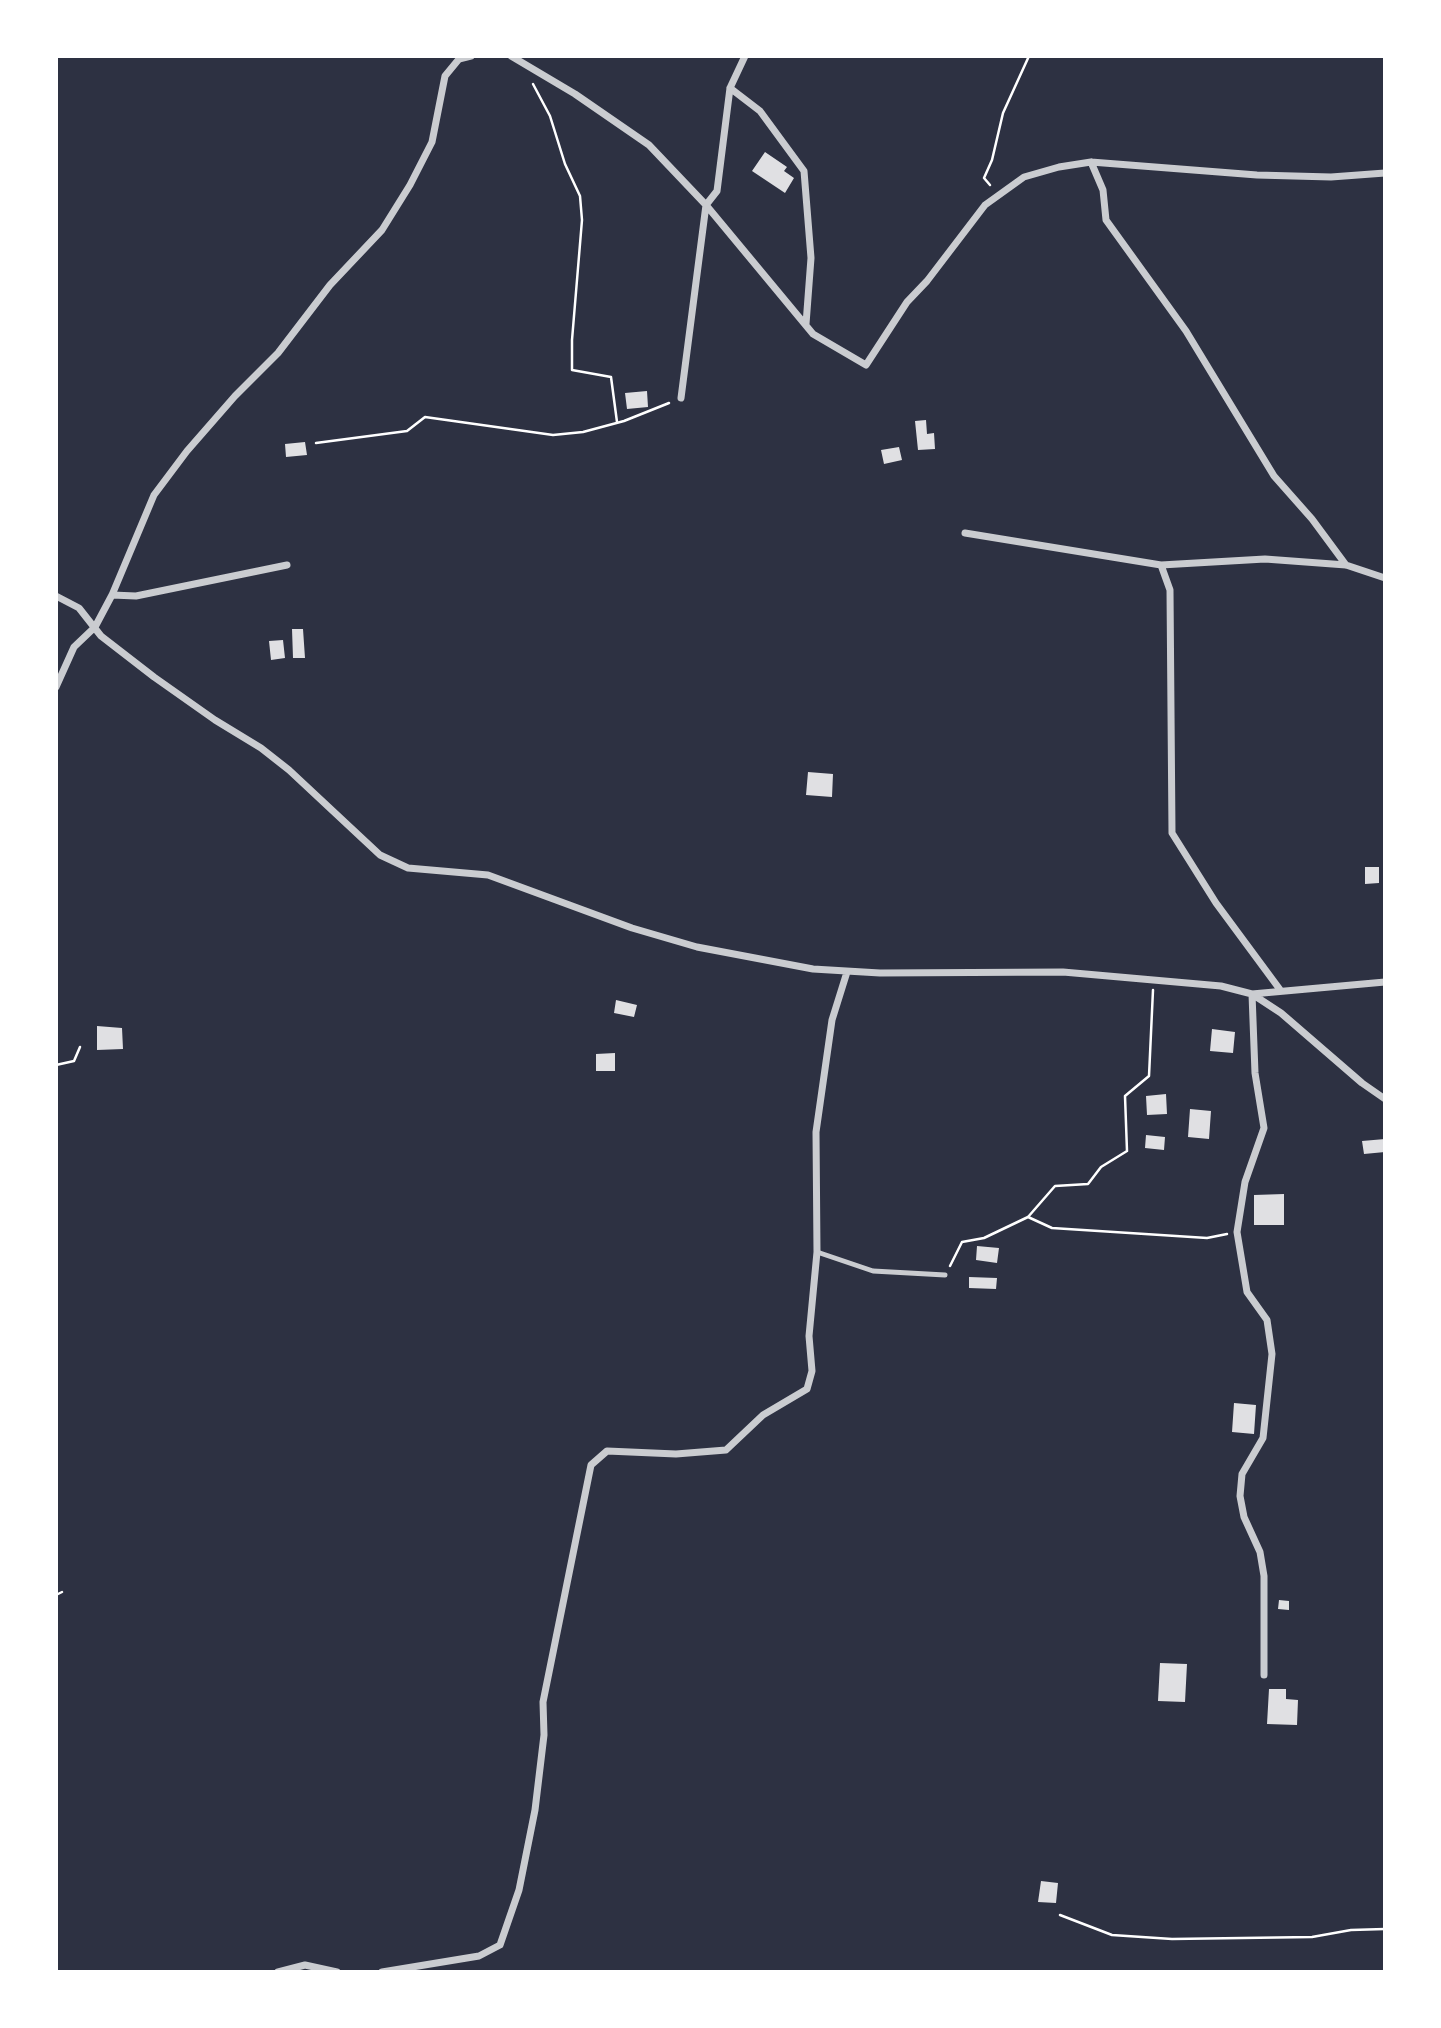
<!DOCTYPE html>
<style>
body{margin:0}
#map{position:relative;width:1441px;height:2028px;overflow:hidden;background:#2d3142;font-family:"Varela Round",sans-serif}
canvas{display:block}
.frame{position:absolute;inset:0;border:58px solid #fff;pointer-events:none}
</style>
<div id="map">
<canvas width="1441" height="2028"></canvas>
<div class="frame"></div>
</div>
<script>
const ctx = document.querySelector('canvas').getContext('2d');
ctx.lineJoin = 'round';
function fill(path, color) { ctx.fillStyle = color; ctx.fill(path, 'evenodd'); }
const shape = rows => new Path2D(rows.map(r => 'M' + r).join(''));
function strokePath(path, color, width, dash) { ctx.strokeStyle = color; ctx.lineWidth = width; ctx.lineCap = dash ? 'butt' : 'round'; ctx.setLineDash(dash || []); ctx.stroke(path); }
fill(shape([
 [765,152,787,167,784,171,794,178,785,193,752,171],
 [647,391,648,407,627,409,625,393],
 [926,420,927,434,934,433,935,449,918,450,915,421],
 [305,442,307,455,286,457,285,444],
 [899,447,902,460,884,464,881,450],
 [292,629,303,629,305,658,293,658],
 [283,640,285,658,271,660,269,641],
 [808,772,833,774,832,797,806,795],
 [1365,867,1379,867,1379,883,1365,884],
 [616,1000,637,1005,634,1017,614,1013],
 [97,1026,122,1028,123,1049,97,1050],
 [1212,1029,1235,1032,1233,1053,1210,1051],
 [615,1053,615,1071,596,1071,596,1054],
 [1166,1094,1167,1114,1147,1115,1146,1096],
 [1190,1109,1211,1111,1209,1139,1188,1137],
 [1146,1135,1165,1137,1164,1150,1145,1148],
 [1385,1139,1385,1152,1364,1154,1362,1141],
 [1284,1194,1284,1225,1254,1225,1254,1195],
 [977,1246,999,1248,997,1263,976,1260],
 [969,1277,997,1278,996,1289,969,1288],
 [1234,1403,1256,1405,1254,1434,1232,1432],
 [1279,1600,1289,1601,1289,1610,1278,1609],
 [1160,1663,1187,1664,1185,1702,1158,1701],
 [1269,1689,1286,1689,1286,1699,1298,1700,1297,1725,1267,1724],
 [1041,1881,1058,1883,1056,1903,1038,1902]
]), '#e0e0e3');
strokePath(shape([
 [533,84,550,116,565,164,580,196,582,220,572,340,572,370,611,377,617,422],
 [990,185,984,178,992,160,1003,113,1029,56],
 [316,443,407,431,425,417,553,435,583,432,624,421,669,403],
 [56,1065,74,1061,80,1047],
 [1028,1217,1052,1228,1207,1238,1227,1234],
 [950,1266,962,1242,984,1238,1028,1217,1055,1186,1088,1184,1101,1167,1127,1151,1125,1096,1149,1076,1153,990],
 [56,1595,62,1592],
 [1060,1915,1112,1935,1172,1939,1312,1937,1351,1930,1385,1929]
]), '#fff', 2.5);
strokePath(shape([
 [817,1252,873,1271,945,1275]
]), '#caccd0', 5);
strokePath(shape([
 [511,56,575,94,649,145,706,205,813,334,866,365,907,302,927,281,985,205,1024,177,1059,167,1091,162,1257,175,1331,177,1385,173],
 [730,88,760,111,804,171,811,258,806,324],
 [1091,162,1103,190,1106,220,1186,331,1274,476,1312,519,1346,565],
 [681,398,706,205,717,191,730,88,745,56],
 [965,533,1161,565,1170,590,1172,833,1216,903,1281,991],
 [1161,565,1265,559,1346,565,1385,578],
 [112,595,136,596,287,565],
 [56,596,79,608,101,636,154,677,215,720,261,748,289,770,380,855,408,868,488,875,632,928,697,947,813,969,880,973,1063,972,1221,986,1252,994,1385,982],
 [56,687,74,647,95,627,112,595,154,495,187,451,235,396,278,353,330,285,382,230,410,185,432,142,445,76,459,59,471,56],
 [1252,994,1255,1073,1264,1128,1245,1182,1237,1232,1247,1292,1267,1320,1272,1354,1263,1438,1242,1474,1240,1496,1244,1517,1260,1552,1264,1576,1264,1675],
 [1252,994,1281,1013,1362,1083,1385,1099],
 [278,1972,305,1965,337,1972],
 [382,1972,479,1956,500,1945,519,1890,535,1810,544,1735,543,1702,591,1465,607,1451,676,1454,726,1450,763,1415,807,1389,812,1371,809,1336,817,1252,816,1132,832,1020,847,972]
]), '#caccd0', 7);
</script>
